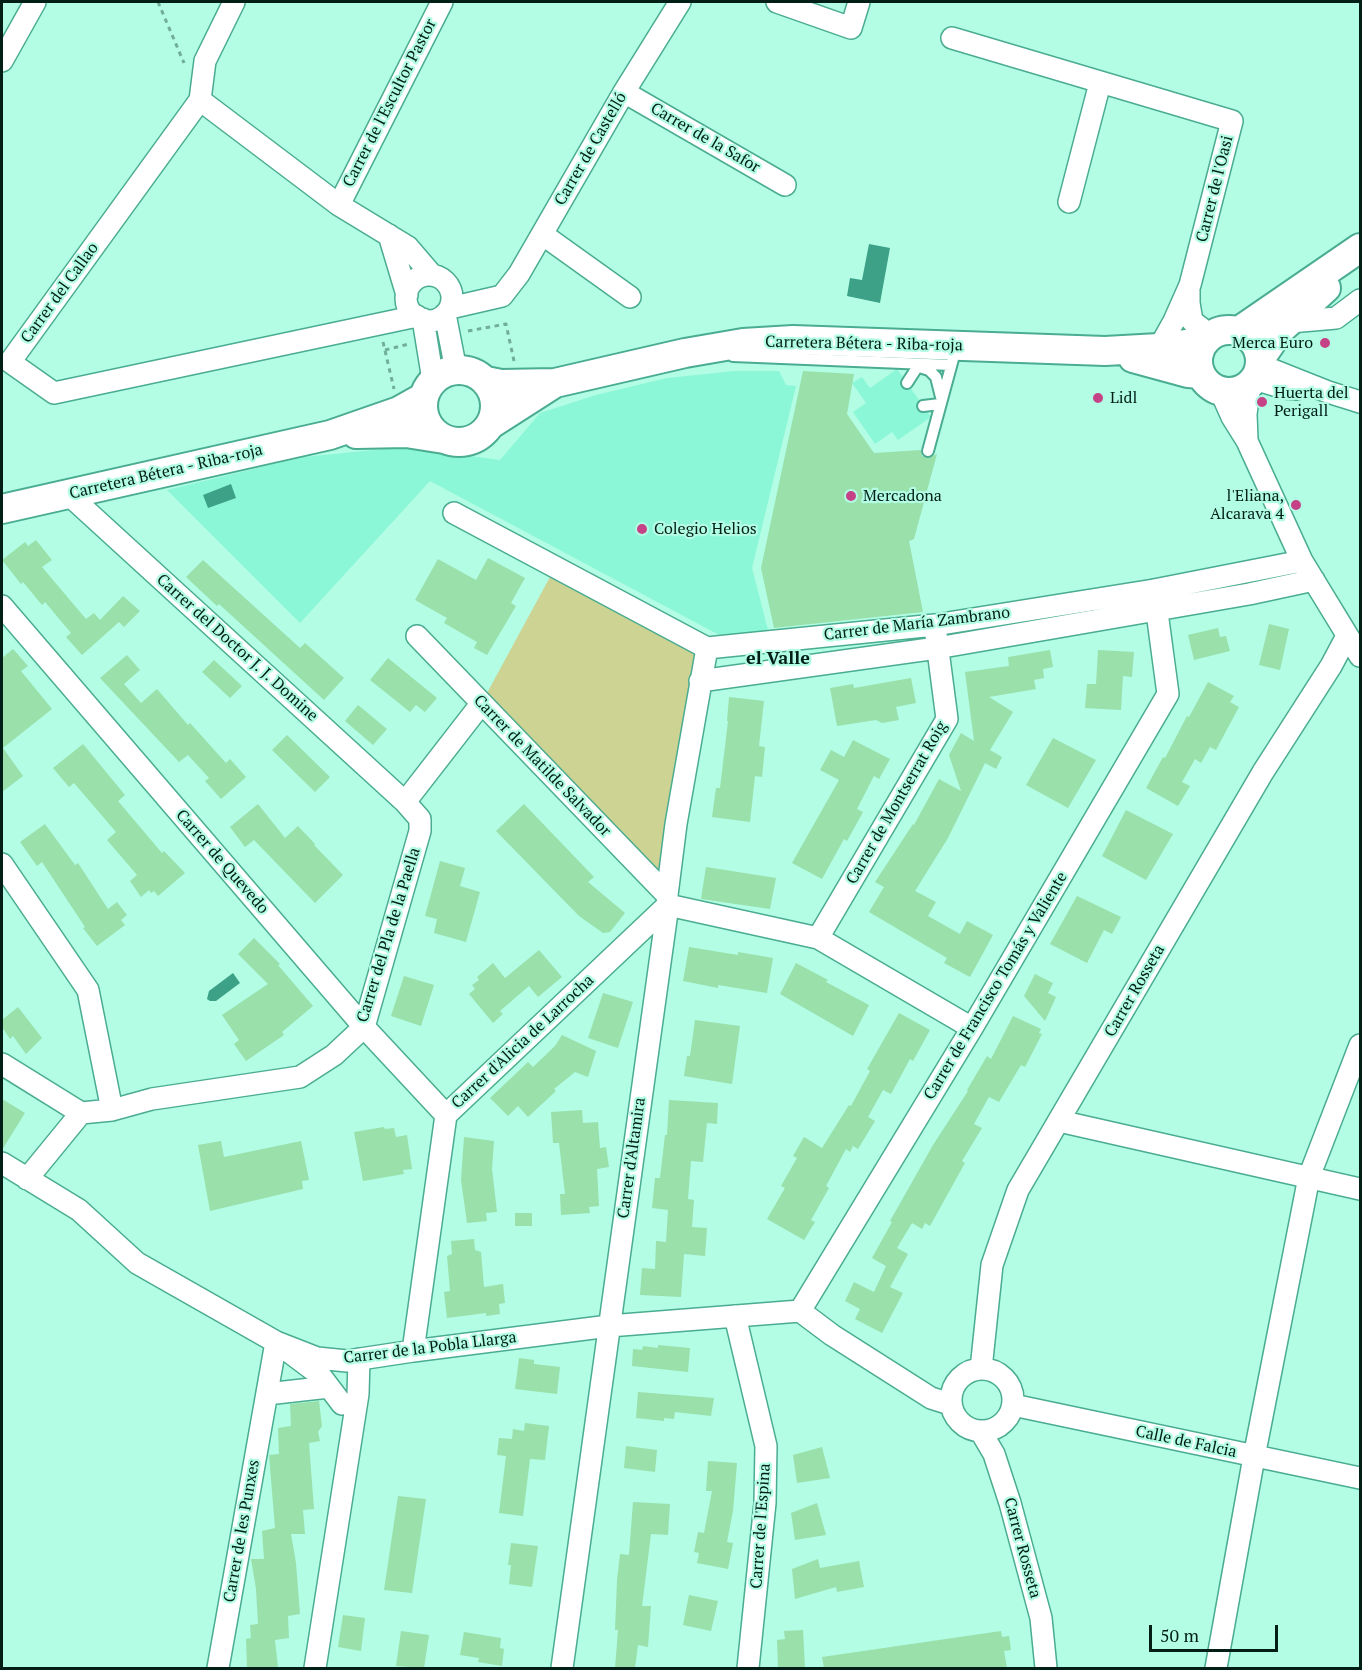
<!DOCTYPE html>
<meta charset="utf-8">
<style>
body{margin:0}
#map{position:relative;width:1362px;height:1670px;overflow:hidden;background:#b2fde4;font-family:"PT Serif",serif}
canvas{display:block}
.frame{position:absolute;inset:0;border:3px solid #011f17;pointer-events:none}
.scale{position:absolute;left:1149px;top:1625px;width:129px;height:27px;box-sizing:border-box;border:3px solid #011f17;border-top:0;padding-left:8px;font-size:18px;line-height:21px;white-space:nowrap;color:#011f17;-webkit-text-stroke:4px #b2fde4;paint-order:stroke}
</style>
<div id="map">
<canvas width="1362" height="1670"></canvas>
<div class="frame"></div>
<div class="scale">50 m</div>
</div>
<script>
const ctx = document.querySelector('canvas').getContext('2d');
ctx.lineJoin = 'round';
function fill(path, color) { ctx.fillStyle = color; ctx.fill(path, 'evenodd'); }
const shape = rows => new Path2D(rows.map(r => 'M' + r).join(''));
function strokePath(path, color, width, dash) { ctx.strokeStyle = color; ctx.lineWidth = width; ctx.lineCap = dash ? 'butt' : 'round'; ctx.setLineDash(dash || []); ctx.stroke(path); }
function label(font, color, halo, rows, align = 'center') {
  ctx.font = font + ' "PT Serif",serif'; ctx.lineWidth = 4.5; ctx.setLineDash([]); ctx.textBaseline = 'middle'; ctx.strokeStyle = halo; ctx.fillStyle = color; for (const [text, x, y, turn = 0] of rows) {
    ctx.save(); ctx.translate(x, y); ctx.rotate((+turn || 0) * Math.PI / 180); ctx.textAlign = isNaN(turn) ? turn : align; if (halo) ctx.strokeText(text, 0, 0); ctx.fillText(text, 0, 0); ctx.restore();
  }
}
fill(shape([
 [897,369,931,417,898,440,892,432,875,444,853,412,866,403,852,383,862,377,870,388],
 [735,371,779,371,786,385,796,386,752,568,768,630,736,644,430,481,300,623,167,490,303,457,404,447,500,460,540,413,596,395,667,378]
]), '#8bf7d6');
fill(shape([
 [556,566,707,648,667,895,481,704]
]), '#cdd393');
fill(shape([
 [869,244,890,248,880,303,847,296,850,278,862,280],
 [231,484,236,498,208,508,203,495],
 [233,973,240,983,216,1001,210,1001,207,999,209,991]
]), '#3ca186');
fill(shape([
 [803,371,854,374,847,414,874,453,921,450,922,456,927,458,937,454,914,539,909,541,923,612,774,628,761,568],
 [36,540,52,560,42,567,86,619,94,613,100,620,123,596,140,611,124,627,119,622,82,655,66,637,71,633,45,602,42,605,23,582,21,584,2,560,25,542,28,546],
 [488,558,525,578,511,603,516,606,487,655,474,648,477,642,444,623,447,618,415,600,438,559,476,580],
 [203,560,300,648,305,643,344,678,324,700,219,604,217,606,186,577],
 [1269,624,1289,629,1280,670,1259,665],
 [1218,628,1220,637,1226,636,1230,651,1194,660,1188,635],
 [13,649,28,666,21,671,52,709,3,748,23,776,2,792,2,658],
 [1050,650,1053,667,1043,669,1044,678,1034,680,1036,689,989,697,1013,712,990,750,1002,757,996,769,985,763,948,838,915,891,936,902,928,916,960,934,967,921,993,935,970,977,944,963,947,958,869,912,884,887,875,882,913,824,914,825,939,779,961,791,949,755,961,733,974,741,965,672,1009,666,1008,657],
 [1098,650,1134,652,1132,677,1123,676,1121,710,1085,708,1087,684,1096,684],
 [127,655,140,670,124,684,141,703,157,689,188,725,190,723,226,763,230,759,246,777,221,799,205,781,209,778,188,755,179,762,100,678],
 [388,658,437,698,425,712,416,705,410,712,370,680],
 [214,660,242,686,230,698,202,672],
 [911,678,916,703,896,707,899,720,882,723,876,720,837,726,830,688,853,684,854,688],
 [1208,682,1234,696,1230,702,1239,707,1216,750,1210,747,1201,763,1195,759,1182,782,1190,786,1178,806,1146,788,1163,757,1165,758,1187,716,1189,717],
 [729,697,764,701,759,746,765,747,762,777,755,776,750,822,712,817,716,788,720,788,728,721,727,721],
 [358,705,387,729,373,745,345,721],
 [287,735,330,777,315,792,272,750],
 [1053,738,1096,760,1068,808,1026,785],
 [853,740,890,759,879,779,874,776,857,809,863,812,847,841,844,839,822,879,792,863,839,780,820,770,831,750,844,757],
 [83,744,125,795,118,801,162,853,164,851,185,873,158,896,154,891,151,893,149,890,141,897,130,881,137,875,107,840,116,832,74,783,69,787,53,768],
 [258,804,285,838,298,826,315,844,314,845,343,875,315,903,254,840,245,847,230,827],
 [524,804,594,877,588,882,625,913,610,932,603,933,579,916,496,831],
 [1126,810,1173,834,1146,880,1102,856],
 [45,824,75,865,78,863,108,909,117,902,127,915,121,920,125,925,97,946,83,928,85,927,42,862,37,866,20,842],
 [440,861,465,868,460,886,480,892,466,942,434,933,437,919,425,916],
 [706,867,776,878,770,909,701,899],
 [1077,896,1121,917,1112,934,1104,930,1087,963,1050,944],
 [254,938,280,964,278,965,313,1006,282,1032,284,1035,246,1061,234,1044,239,1040,222,1015,268,984,238,954],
 [689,947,738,955,738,952,773,958,767,993,718,985,718,988,683,981],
 [539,950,562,977,538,997,529,986,500,1011,503,1014,493,1023,469,994,475,989,472,985,479,980,477,977,493,963,505,978],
 [796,963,828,980,826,982,869,1005,853,1036,780,994],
 [1035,974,1053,983,1048,993,1056,997,1045,1021,1024,996],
 [404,976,434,985,421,1026,391,1016],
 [603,993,633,1002,618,1048,588,1038],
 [18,1007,42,1038,26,1054,13,1036,10,1039,2,1027,2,1020],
 [899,1013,930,1030,913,1061,910,1059,891,1094,883,1090,868,1117,875,1121,858,1149,853,1146,850,1152,846,1149,826,1186,829,1188,811,1220,815,1222,804,1240,767,1219,785,1188,781,1186,797,1158,793,1156,804,1137,822,1148,849,1105,851,1106,870,1071,867,1069],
 [1013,1016,1041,1029,1039,1033,1042,1034,1025,1067,1021,1065,999,1102,989,1097,974,1124,982,1128,962,1161,965,1163,930,1226,925,1223,922,1229,912,1223,897,1248,908,1254,890,1287,903,1293,882,1333,855,1319,860,1309,845,1301,854,1282,874,1292,886,1266,872,1258,892,1222,890,1221,933,1145,968,1091,967,1090,987,1056,991,1059],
 [695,1020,740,1026,732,1084,684,1076,687,1056,690,1056],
 [562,1035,596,1051,588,1077,575,1072,554,1089,556,1091,528,1117,518,1106,508,1116,490,1098,528,1062,533,1067,555,1046],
 [2,1099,25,1113,2,1150],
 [669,1100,718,1103,717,1124,707,1123,703,1162,691,1161,688,1199,694,1200,692,1227,707,1228,705,1256,684,1254,681,1297,640,1295,642,1268,655,1269,656,1241,666,1242,668,1210,652,1208,655,1178,660,1178,665,1135,667,1135],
 [582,1110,583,1123,598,1122,600,1148,606,1147,609,1167,597,1169,599,1206,589,1207,590,1213,561,1215,560,1194,565,1194,559,1143,553,1143,551,1112],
 [384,1127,385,1129,394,1128,396,1137,407,1135,412,1169,403,1170,404,1174,363,1181,354,1132],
 [464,1137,494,1141,492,1169,497,1212,486,1213,487,1221,467,1223,461,1180],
 [221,1141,224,1157,301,1141,309,1180,302,1181,303,1189,210,1211,198,1145],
 [515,1213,532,1213,532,1226,515,1226],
 [474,1239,475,1250,481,1252,484,1287,503,1284,505,1303,499,1304,500,1314,486,1316,486,1313,447,1318,444,1292,450,1291,447,1256,452,1254,451,1241],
 [658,1345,690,1348,688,1372,632,1366,633,1349,642,1350,643,1346,658,1348],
 [519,1358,534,1360,534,1364,560,1367,557,1394,515,1389],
 [638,1392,714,1398,711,1416,675,1412,674,1419,664,1418,664,1421,636,1418],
 [319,1401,322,1426,318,1432,320,1441,309,1443,314,1509,303,1510,305,1534,291,1534,296,1563,300,1614,288,1616,289,1638,275,1640,278,1668,247,1668,246,1639,251,1638,250,1625,258,1624,256,1589,251,1559,264,1559,262,1531,275,1528,269,1455,279,1454,278,1428,291,1426,290,1404],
 [525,1423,549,1426,545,1460,530,1459,523,1516,499,1513,506,1456,497,1455,499,1438,512,1439,513,1429,524,1431],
 [626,1446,657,1450,655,1472,624,1468],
 [822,1447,830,1478,797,1483,793,1455],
 [708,1461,737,1463,733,1511,727,1542,733,1543,728,1569,697,1563,699,1553,694,1552,698,1532,704,1533,712,1491,706,1491],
 [398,1496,426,1499,412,1593,384,1590],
 [633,1502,670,1504,668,1535,651,1534,642,1606,651,1606,648,1647,638,1645,635,1668,615,1668,618,1630,615,1630,617,1580,620,1554,629,1555],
 [817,1503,826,1535,795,1540,791,1513],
 [511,1543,538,1546,532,1587,509,1584,511,1565,508,1565],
 [818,1559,820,1568,859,1561,864,1587,837,1592,836,1587,795,1599,792,1569],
 [689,1595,718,1601,711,1631,683,1625],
 [343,1615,365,1618,361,1651,338,1647],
 [803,1630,805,1668,778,1668,777,1640,785,1639,784,1631],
 [401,1631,429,1635,424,1668,396,1666],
 [1001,1631,1002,1637,1009,1636,1011,1650,1004,1651,1007,1668,824,1668,822,1657],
 [464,1632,501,1638,500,1648,504,1649,502,1666,478,1662,479,1658,460,1655]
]), '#99e0ab');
const lane = shape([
 [733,356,951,365],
 [919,367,929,370,936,377,941,397],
 [907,383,918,366],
 [923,406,940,404],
 [928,451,953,359]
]);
const street = shape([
 [777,2,851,28,859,2],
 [952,38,1232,121,1190,285,1174,321,1159,348],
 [2,61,35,2],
 [624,92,785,185],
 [200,100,205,61,234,2],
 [1069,202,1100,83],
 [339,205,442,2],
 [542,234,630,297],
 [389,235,407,295],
 '406 298a23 23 0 1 1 46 0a23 23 0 1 1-46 0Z',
 [1189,291,1189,303,1192,321,1210,335],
 [450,308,502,296,519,274,624,92,680,2],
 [445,314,456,370],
 [417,316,54,393,10,362,200,100,339,205,408,247,432,275],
 [423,319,433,380],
 [1290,322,1336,318,1360,300],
 [1260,365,1328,392,1360,402],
 [1254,379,1284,388,1297,389],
 [1220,390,1232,417,1247,441,1302,561,1360,656],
 [1247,440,1246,414,1250,384],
 [454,513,707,648,935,625,1154,590,1302,561],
 [2,606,364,1027,446,1115],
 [417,636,667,895],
 [700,681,937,648,1249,594,1314,580],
 [405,802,481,704],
 [2,864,88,990,112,1110],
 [668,905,818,938,972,1028],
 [818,938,947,719,936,635],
 [2,1064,81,1113],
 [1059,1121,1360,1189],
 [2,1163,79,1210,137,1263,276,1342,317,1358,347,1361,413,1351,609,1326,800,1311],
 [27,1179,81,1113,112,1110,152,1099,300,1077,334,1055,364,1027,420,831,420,819,405,802,68,494],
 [800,1311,972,1028,1168,694,1154,590],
 [800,1311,832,1335,931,1398,950,1404],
 [735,1316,766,1446,765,1503,748,1668],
 [413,1351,446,1115,668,905],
 '951 1400a31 31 0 1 1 62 0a31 31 0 1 1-62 0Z',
 [981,1369,992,1265,1018,1190,1263,772,1331,666,1347,636],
 [267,1394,329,1387],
 [1013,1405,1360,1478],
 [981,1432,994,1454,1010,1503,1041,1618,1046,1668],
 [218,1668,276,1342,320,1375,342,1404],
 [315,1668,358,1394,359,1359],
 [562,1668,668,905,667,895,676,824,707,648],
 [1216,1668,1254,1457,1309,1177,1360,1045]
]);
const secondary = shape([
 '1198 361a31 31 0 1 1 62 0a31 31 0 1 1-62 0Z',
 [1239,331,1360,248],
 [1133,358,1188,373,1201,374],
 [1260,359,1280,330,1326,288],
 '423 406a36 36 0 1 1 72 0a36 36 0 1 1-72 0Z',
 [486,381,501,384,555,383,685,353,743,343,793,340,1105,351,1159,348,1205,341],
 [491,424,555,383],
 [356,434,406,433,444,439],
 [2,509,330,435,399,411,424,397]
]);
strokePath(lane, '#4aac90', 14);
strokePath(street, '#4aac90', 24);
strokePath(secondary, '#4aac90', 32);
strokePath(shape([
 [158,2,184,63],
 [468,331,506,324,514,361],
 [383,342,394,389],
 [385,350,409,344]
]), '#72ad9a', 3, [4.5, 4.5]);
strokePath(lane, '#fff', 10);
strokePath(street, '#fff', 21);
strokePath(secondary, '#fff', 28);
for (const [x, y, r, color] of [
 [1325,343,6,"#c64287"],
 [1098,398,6,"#c64287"],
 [1262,402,6,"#c64287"],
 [851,496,6,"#c64287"],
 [1296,505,6,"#c64287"],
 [642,529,6,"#c64287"]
]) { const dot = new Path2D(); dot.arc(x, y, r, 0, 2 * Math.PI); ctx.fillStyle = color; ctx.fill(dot); strokePath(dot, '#b2fde4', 2); }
label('16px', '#011f17', '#b2fde4', [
 ["Carrer de l'Escultor Pastor",390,103,-63],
 ["Carrer de la Safor",705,138,30],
 ["Carrer de Castelló",591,149,-60],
 ["Carrer de l'Oasi",1215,189,-76],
 ["Carrer del Callao",60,293,-54],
 ["Carretera Bétera - Riba-roja",864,344,1],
 ["Carretera Bétera - Riba-roja",166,472,-13],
 ["Carrer de María Zambrano",917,624,-7],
 ["Carrer del Doctor J. J. Domine",237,648,42],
 ["Carrer de Matilde Salvador",542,766,46],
 ["Carrer de Montserrat Roig",897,803,-60],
 ["Carrer de Quevedo",222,862,49],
 ["Carrer del Pla de la Paella",389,935,-73],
 ["Carrer de Francisco Tomás y Valiente",996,986,-59],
 ["Carrer Rosseta",1135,991,-60],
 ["Carrer d'Alicia de Larrocha",523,1042,-43],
 ["Carrer d'Altamira",632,1158,-82],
 ["Carrer de la Pobla Llarga",430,1348,-7],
 ["Calle de Falcia",1186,1442,12],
 ["Carrer de l'Espina",761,1526,-86],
 ["Carrer de les Punxes",242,1531,-80],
 ["Carrer Rosseta",1022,1548,75]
]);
label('16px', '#011f17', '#b2fde4', [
 ["Merca Euro",1313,343,"right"],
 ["Huerta del",1274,393],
 ["Perigall",1274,411],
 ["Lidl",1110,398],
 ["Mercadona",863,496],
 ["l'Eliana,",1284,496,"right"],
 ["Alcarava 4",1284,514,"right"],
 ["Colegio Helios",654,529]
], 'left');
label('bold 18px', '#011f17', '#b2fde4', [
 ["el Valle",778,659]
]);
</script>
